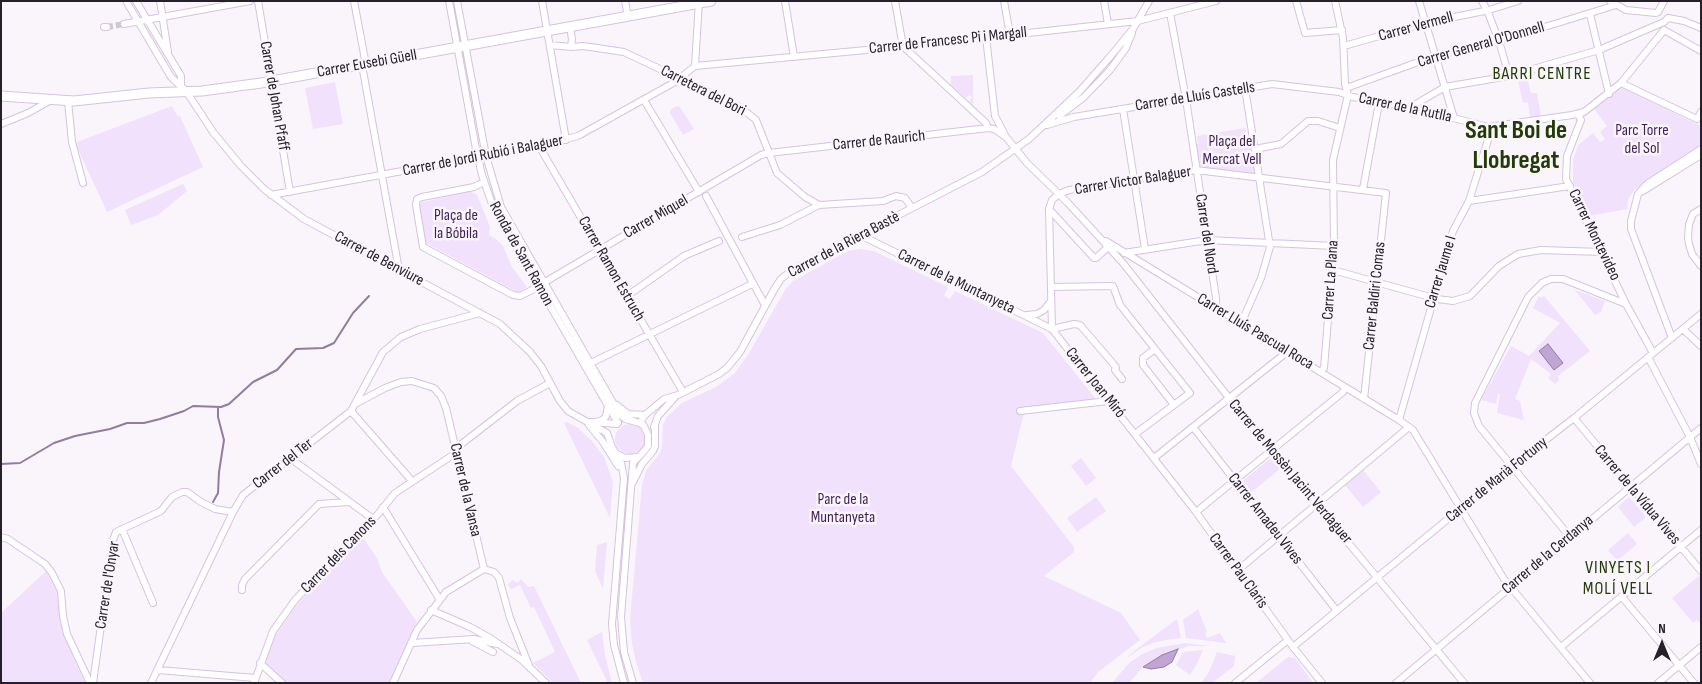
<!DOCTYPE html>
<meta charset="utf-8">
<style>
body{margin:0}
#map{position:relative;width:1702px;height:684px;overflow:hidden;background:#f9f5fb;font-family:"Sofia Sans Condensed",sans-serif}
canvas{display:block}
.frame{position:absolute;inset:0;border:2px solid #26202b;pointer-events:none}
.north{position:absolute;left:1637px;top:619px;width:50px;height:50px;-webkit-text-stroke:4px #f9f5fb;paint-order:stroke;rotate:0deg;font-size:14px;font-weight:700;line-height:20px;text-align:center;color:#26202b}
.north::after{content:'';display:block;margin:auto;width:18px;height:22px;background:#26202b;clip-path:polygon(50% 0,100% 100%,50% 72%,0 100%)}
</style>
<div id="map">
<canvas width="1702" height="684"></canvas>
<div class="frame"></div>
<div class="north">N</div>
</div>
<script>
const ctx = document.querySelector('canvas').getContext('2d');
ctx.lineJoin = 'round';
function fill(path, color) { ctx.fillStyle = color; ctx.fill(path, 'evenodd'); }
const shape = rows => new Path2D(rows.map(r => 'M' + r).join(''));
function strokePath(path, color, width, dash) { ctx.strokeStyle = color; ctx.lineWidth = width; ctx.lineCap = dash ? 'butt' : 'round'; ctx.setLineDash(dash || []); ctx.stroke(path); }
function label(font, color, halo, rows, align = 'center') {
  ctx.font = font + ' "Sofia Sans Condensed",sans-serif'; ctx.lineWidth = 5; ctx.setLineDash([]); ctx.textBaseline = 'middle'; ctx.strokeStyle = halo; ctx.fillStyle = color; for (const [text, x, y, turn = 0] of rows) {
    ctx.save(); ctx.translate(x, y); ctx.rotate((+turn || 0) * Math.PI / 180); ctx.textAlign = isNaN(turn) ? turn : align; if (halo) ctx.strokeText(text, 0, 0); ctx.fillText(text, 0, 0); ctx.restore();
  }
}
fill(shape([
 [1526,74,1531,93,1537,93,1541,116,1530,118,1528,102,1523,103,1517,76],
 [973,75,973,105,969,101,972,97,969,95,966,98,951,85,951,76],
 [335,82,343,124,313,129,305,88],
 [1621,87,1701,126,1701,146,1634,190,1628,200,1627,209,1589,216,1573,182,1573,160,1578,145,1593,133,1600,142,1605,139,1600,132,1607,126,1594,109],
 [172,106,178,117,180,116,203,167,107,212,76,145,77,142],
 [677,106,680,107,694,129,683,135,670,113,671,109],
 [1245,128,1247,136,1251,136,1257,176,1199,168,1195,145,1198,144,1197,136],
 [183,184,187,191,158,215,131,225,125,210],
 [470,191,477,195,490,227,489,235,496,239,503,246,512,267,527,287,519,292,517,292,426,243,419,203],
 [860,249,874,251,948,287,944,296,950,299,955,291,1043,333,1096,399,1026,407,1025,414,1023,417,1011,466,1074,547,1074,552,1044,576,1121,613,1140,640,1098,672,1090,683,643,683,636,662,632,644,630,619,642,485,646,471,660,453,662,447,663,425,667,417,682,403,716,387,734,374,748,355,785,290,793,281,848,251],
 [1575,290,1605,301,1601,312,1595,315],
 [1539,296,1541,298,1544,296,1590,351,1558,376,1559,380,1555,384,1548,378,1551,374,1531,359,1515,399,1520,401,1524,420,1497,413,1500,394,1498,393,1496,404,1481,400,1511,346,1529,356,1560,323,1533,308],
 [567,422,578,428,592,441,604,457,613,482,610,518,564,423],
 '615 439a15 15 0 1 1 30 0a15 15 0 1 1-30 0Z',
 [1272,457,1281,468,1249,494,1240,483],
 [1081,458,1096,478,1086,486,1071,466],
 [1363,470,1381,492,1363,507,1345,485],
 [1096,497,1106,511,1077,532,1067,518],
 [1629,497,1646,517,1634,527,1618,507],
 [1628,533,1637,544,1617,561,1608,550],
 [362,536,377,558,382,572,417,622,389,683,287,683,266,664,267,656,275,636,295,607],
 [607,542,603,589,595,571,597,545],
 [46,571,57,592,61,624,67,643,85,683,1,683,1,613],
 [1699,576,1701,579,1701,624,1697,620,1693,623,1672,598],
 [521,579,528,587,534,586,581,683,553,683,533,663,555,652,534,607,531,608,520,585,511,589,508,584,513,580,517,583],
 [1198,609,1207,632,1205,633,1207,638,1220,633,1226,643,1186,638,1183,620],
 [1177,619,1181,638,1166,640,1153,643,1143,647,1128,657,1128,656,1138,648],
 [602,632,605,655,612,683,605,683,607,681,587,640],
 [1185,643,1210,646,1189,646,1165,654,1143,667,1129,683,1112,683,1130,662,1144,653,1157,648],
 [1203,650,1197,664,1190,675,1176,665,1183,652],
 [1217,652,1235,656,1234,666,1212,683,1201,683,1209,672],
 [1288,657,1295,658,1313,683,1256,683]
]), '#f1e1fc');
const water = shape([
 [1548,344,1563,363,1554,370,1539,351,1548,344],
 [1178,649,1172,662,1164,667,1151,669,1143,667,1162,655,1178,649]
]);
fill(water, '#c1a5d4');
strokePath(water, '#927da1', 1);
strokePath(shape([
 [1,464,20,463,54,443,75,436,110,429,127,423,144,423,160,419,184,411,193,406,221,407,229,404,253,382,277,370,296,349,323,348,334,343,353,313,369,296],
 [213,502,218,493,219,472,224,440,218,417,218,408]
]), '#927da1', 2);
strokePath(shape([
 [107,27,124,24]
]), '#cfcad1', 6, [6, 3]);
const street = shape([
 [126,1,171,77,186,91,213,132,241,166,264,189,304,219,500,324,530,352,541,366,560,401,568,411,607,433,612,447,621,463,624,478,612,624,614,645,624,683],
 [136,1,181,76,181,86],
 [160,1,168,52],
 [258,1,290,192],
 [354,1,366,65],
 [449,1,476,149,482,175,493,207,618,423],
 [457,1,486,156,501,207,620,415,625,419,640,423,644,426,648,435,648,446,645,450,633,463,621,617,624,652,633,683],
 [542,1,566,140],
 [625,1,628,17],
 [785,1,794,57],
 [895,1,902,41,906,49,986,123,988,128],
 [1004,1,1010,35],
 [1104,1,1108,24],
 [1296,1,1305,33,1342,30],
 [1419,1,1454,118],
 [1482,1,1487,10,1499,41,1509,76],
 [1610,1,1626,10,1656,13,1658,12],
 [1658,12,1664,1],
 [1170,13,1186,99,1216,298,1216,303,1212,306],
 [1590,14,1609,94],
 [124,24,250,1],
 [104,27,107,27],
 [570,27,572,39,571,47],
 [1664,30,1701,51],
 [986,37,995,116,1006,137],
 [550,45,571,47,583,46,624,52,740,107,756,120,777,173,805,197,819,205],
 [1344,46,1425,23,1489,10,1518,1],
 [362,65,399,270],
 [695,66,699,1],
 [1621,83,1697,119,1701,112],
 [1346,88,1435,56,1499,41,1616,5],
 [644,100,699,192],
 [68,101,72,142,83,183],
 [1409,108,1445,87,1509,76,1599,50,1664,22,1668,18,1684,21,1701,28],
 [1123,109,1145,249],
 [1578,114,1581,120,1567,156,1566,179,1626,304,1653,353],
 [1059,116,1084,97,1110,70,1126,48,1132,33],
 [1,124,28,113,51,100],
 [1047,125,1074,117,1272,84,1339,92,1353,97,1427,111,1488,127,1572,115,1584,112,1621,83,1664,30],
 [539,146,683,392],
 [1255,149,1281,144,1308,121,1318,121,1340,128],
 [484,182,474,187,422,197,417,199,416,205,423,247,513,295,520,296,538,287],
 [1363,189,1379,103],
 [1643,191,1701,155],
 [271,195,539,146,578,136,675,82,695,66,909,46,1138,21,1216,1],
 [706,196,754,285],
 [1469,201,1570,186],
 [1049,209,1094,258,1096,258,1108,247],
 [1701,209,1693,214,1689,224,1688,238,1689,244,1692,254,1701,266],
 [860,235,1052,329],
 [742,237,780,225,819,205,883,201,896,196,905,198,912,208],
 [1106,241,1399,420,1413,430,1504,579,1590,683],
 [1124,253,1207,240,1334,246],
 [1333,270,1437,299,1453,301,1470,296,1499,266,1518,254,1541,250,1602,252],
 [545,282,761,155,769,153,988,128,994,129,1006,137,1027,163,1068,203,1123,263,1229,398,1464,683],
 [1051,287,1113,286,1120,305,1190,393,1135,434],
 [627,296,684,256,719,241],
 [1027,315,1037,314,1044,310,1051,301],
 [1241,324,1261,278,1270,247,1245,88],
 [1052,329,1074,324,1080,325,1116,367,1115,370,1122,379],
 [1683,329,1701,346],
 [1672,338,1631,229,1631,221,1638,194,1647,184,1701,149],
 [1155,349,1143,358,1143,365,1174,405],
 [1648,357,1690,437,1701,464],
 [591,363,750,285,754,285,765,305],
 [1320,372,1324,368,1334,246,1333,160,1348,95,1345,84,1343,38,1335,1],
 [355,404,385,388,401,382,412,381,434,388,441,396,446,408,484,569,494,572,499,578,510,618,530,668],
 [617,405,628,414,645,415],
 [351,411,412,481],
 [1020,411,1108,401],
 [1574,418,1701,571],
 [1399,420,1453,231,1469,201,1492,127],
 [591,422,617,424],
 [596,422,603,420,606,416,608,406],
 [640,423,645,415,664,399,678,395,719,374,727,368,740,352,775,288,781,279,792,270,982,172,1029,139,1079,92,1109,58,1133,29,1149,1],
 [589,425,603,442,618,466],
 [654,427,658,416,675,397],
 [1193,427,1337,611],
 [455,449,517,401,550,383],
 [615,453,625,458,637,457],
 [290,458,373,519],
 [1154,458,1287,352],
 [633,482,642,464,653,451,655,446,655,425],
 [383,507,440,600],
 [1196,512,1343,392,1345,388],
 [122,529,153,603],
 [1,537,8,539,45,564,52,573,61,591,63,616,67,634,90,683],
 [1570,537,1479,426,1474,413,1475,403,1528,297,1542,283,1551,279,1563,279,1626,304],
 [1238,570,1409,427],
 [242,590,242,585,245,579,319,504,349,502],
 [1622,597,1694,683],
 [431,610,470,627,490,638,522,660,546,683],
 [472,641,493,652],
 [412,643,474,639,497,644],
 [1293,647,1512,466,1574,418,1701,314],
 [1561,647,1701,530],
 [260,663,282,683],
 [158,670,255,678],
 [93,683,113,540,116,532,161,511,172,497,182,492,187,492,201,502,215,509,233,512],
 [151,683,233,512,243,495,351,411,383,352,401,337,420,329,480,313],
 [254,683,273,631,295,600,378,514,395,493,456,453],
 [393,683,417,630,440,600,446,592,484,569],
 [1235,683,1288,640],
 [1322,683,1293,647,1196,512,1052,329,1049,209,1052,200,1059,194,1069,190,1196,170,1386,193,1364,399],
 [1396,683,1701,428],
 [1658,683,1701,647]
]);
const secondary = shape([
 [1,96,74,101,149,93,202,91,261,83,711,1]
]);
strokePath(street, '#d5c3e2', 8);
strokePath(secondary, '#d5c3e2', 11);
strokePath(street, '#fff', 6);
strokePath(secondary, '#fff', 9);
label('16px', '#26202b', '#f9f5fb', [
 ["Carrer Vermell",1416,27,-15],
 ["Carrer de Francesc Pi i Margall",948,41,-6],
 ["Carrer General O'Donnell",1481,45,-16],
 ["Carrer Eusebi Güell",367,64,-10],
 ["Carretera del Bori",703,91,27],
 ["Carrer de Johan Pfaff",274,96,80],
 ["Carrer de Lluís Castells",1195,97,-9],
 ["Carrer de la Rutlla",1405,108,12],
 ["Carrer de Raurich",879,141,-6],
 ["Carrer de Jordi Rubió i Balaguer",483,156,-11],
 ["Carrer Victor Balaguer",1133,181,-9],
 ["Carrer Miquel",656,217,-30],
 ["Carrer del Nord",1206,234,81],
 ["Carrer Montevideo",1594,235,64],
 ["Carrer de la Riera Bastè",844,245,-28],
 ["Ronda de Sant Ramon",521,254,61],
 ["Carrer de Benviure",379,259,28],
 ["Carrer Ramon Estruch",611,269,60],
 ["Carrer Jaume I",1441,272,-73],
 ["Carrer La Plana",1331,280,-86],
 ["Carrer de la Muntanyeta",956,282,26],
 ["Carrer Baldiri Comas",1375,296,-84],
 ["Carrer Lluís Pascual Roca",1255,332,31],
 ["Carrer Joan Miró",1095,383,51],
 ["Carrer del Ter",283,464,-38],
 ["Carrer de Mossèn Jacint Verdaguer",1290,472,50],
 ["Carrer de Marià Fortuny",1497,480,-39],
 ["Carrer de la Vansa",465,490,77],
 ["Carrer de la Vídua Vives",1637,495,50],
 ["Carrer Amadeu Vives",1265,519,52],
 ["Carrer dels Canons",339,555,-46],
 ["Carrer de la Cerdanya",1548,555,-40],
 ["Carrer Pau Claris",1238,571,54],
 ["Carrer de l'Onyar",108,585,-81]
]);
label('16px', '#411d56', '#f9f5fb', [
 ["Parc Torre",1642,131],
 ["del Sol",1642,149],
 ["Plaça del",1232,142],
 ["Mercat Vell",1232,160],
 ["Plaça de",456,216],
 ["la Bóbila",456,234],
 ["Parc de la",843,500],
 ["Muntanyeta",843,518]
]);
ctx.letterSpacing = '1px';
label('18px', '#233b07', '#f9f5fb', [
 ["BARRI CENTRE",1542,74],
 ["VINYETS I",1618,568],
 ["MOLÍ VELL",1618,589]
]);
ctx.letterSpacing = '0px';
label('bold 26px', '#233b07', '#f9f5fb', [
 ["Sant Boi de",1516,131],
 ["Llobregat",1516,161]
]);
</script>
